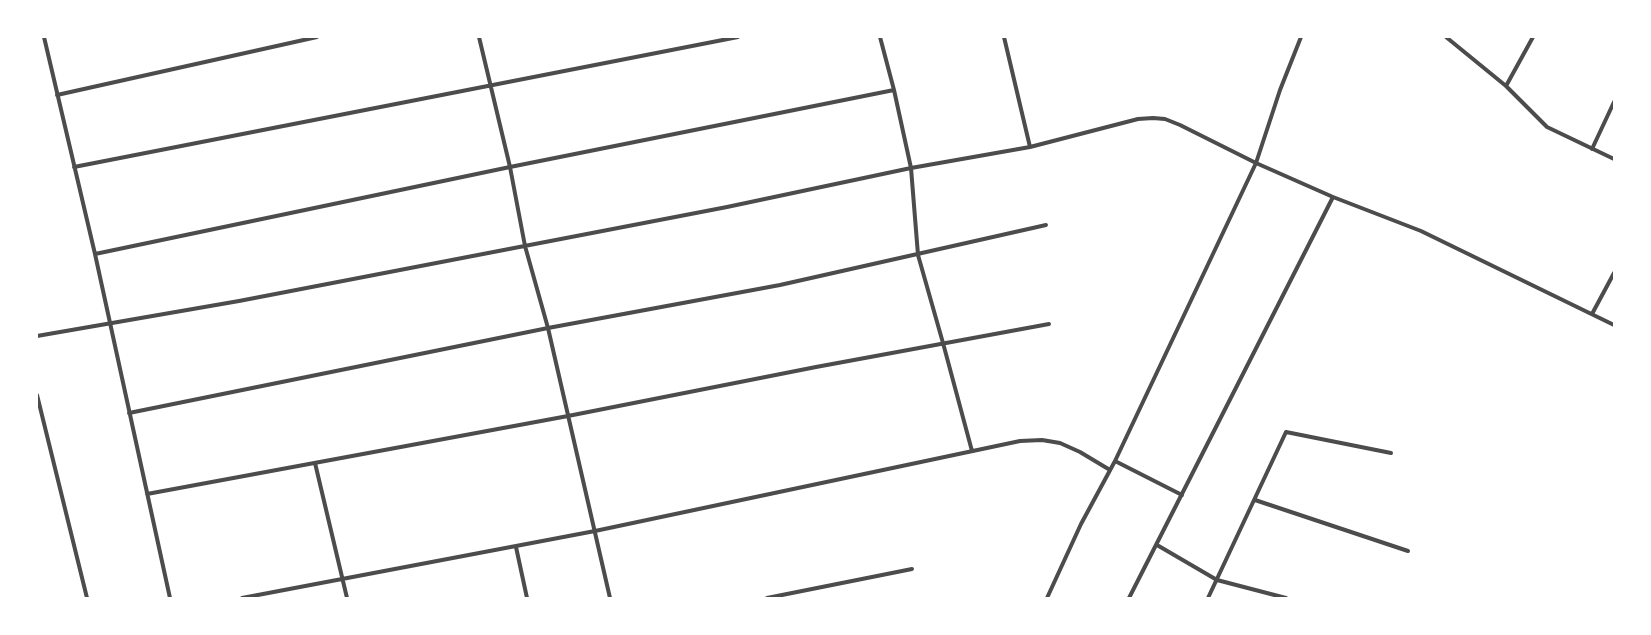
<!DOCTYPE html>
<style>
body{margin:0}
#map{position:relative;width:1651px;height:635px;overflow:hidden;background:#fff;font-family:Raleway,sans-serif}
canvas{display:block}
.frame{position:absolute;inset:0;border:38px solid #fff;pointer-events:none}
</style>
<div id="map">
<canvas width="1651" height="635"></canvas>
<div class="frame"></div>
</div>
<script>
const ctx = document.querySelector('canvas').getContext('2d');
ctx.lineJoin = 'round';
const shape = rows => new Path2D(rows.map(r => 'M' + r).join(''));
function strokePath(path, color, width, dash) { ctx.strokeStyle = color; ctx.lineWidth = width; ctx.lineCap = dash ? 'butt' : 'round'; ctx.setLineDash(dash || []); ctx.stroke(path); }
strokePath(shape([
 [44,37,95,254,170,598],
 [479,37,510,167,525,246,548,328,610,598],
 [880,37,894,90,911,168,918,255,943,343,972,451],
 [1004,37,1030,147],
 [1446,37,1506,86,1547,127,1614,159],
 [1506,86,1533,37],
 [57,95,317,37],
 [1592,149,1614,102],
 [74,167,738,37],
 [95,254,510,167,894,90],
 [1592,314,1614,273],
 [37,336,239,301,727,207,911,168,1030,147,1138,119,1153,118,1165,119,1180,125,1256,163,1333,197,1421,231,1614,325],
 [37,395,87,598],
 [129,413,548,328,780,285,1046,225],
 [1115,461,1182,495],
 [315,463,347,598],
 [147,494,568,416,816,367,1049,324],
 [1255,500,1408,551],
 [1157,545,1217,580,1286,598],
 [516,547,527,598],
 [242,598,595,531,1020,441,1042,440,1060,443,1080,452,1110,470],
 [767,598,912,569],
 [1047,598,1081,524,1115,461,1256,163,1280,90,1301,37],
 [1129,598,1333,197],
 [1208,598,1286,432,1391,453]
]), '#4c4c4c', 4);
</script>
